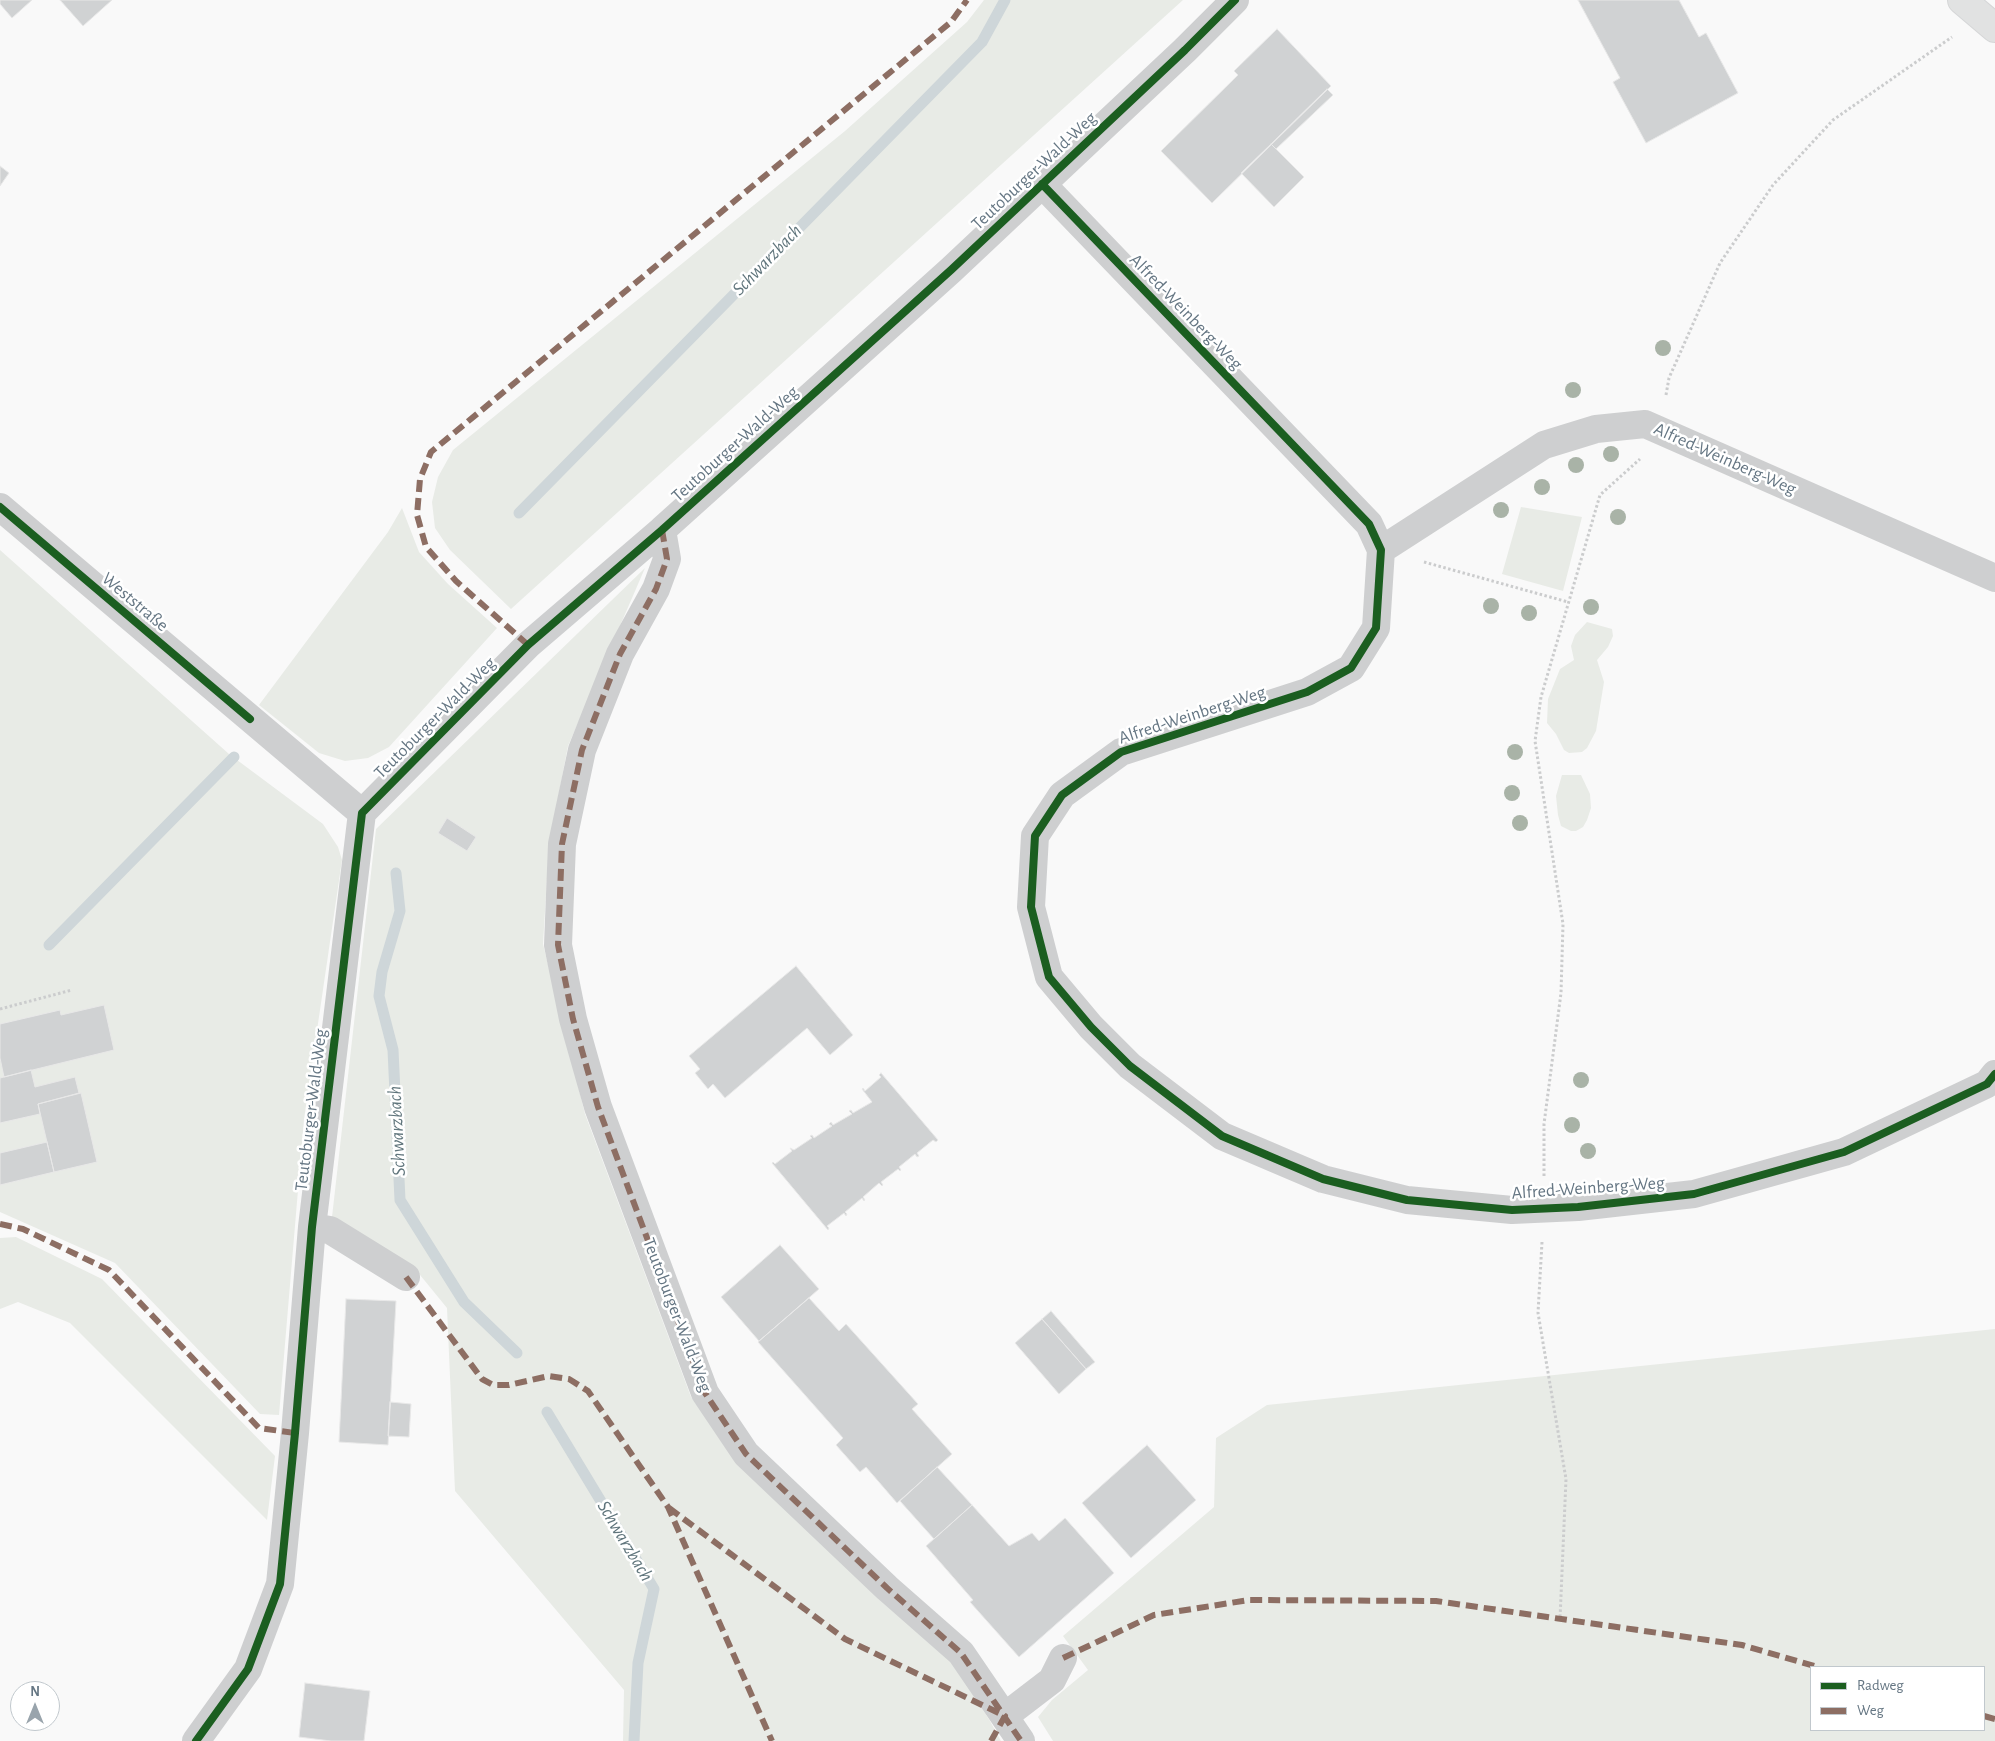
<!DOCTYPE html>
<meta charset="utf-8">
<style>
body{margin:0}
#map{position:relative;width:1995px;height:1741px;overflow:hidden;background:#f9f9f9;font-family:"Alegreya Sans",sans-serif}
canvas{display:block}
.legend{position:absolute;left:1810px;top:1666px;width:175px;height:65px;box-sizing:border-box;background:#fff;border:1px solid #c1c8cd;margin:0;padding:6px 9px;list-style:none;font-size:15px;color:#657683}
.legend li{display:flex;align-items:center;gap:10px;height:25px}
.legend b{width:25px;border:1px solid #c1c8cd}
.north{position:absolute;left:10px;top:1681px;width:50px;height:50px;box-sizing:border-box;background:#fff;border:1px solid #c1c8cd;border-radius:50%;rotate:0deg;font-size:14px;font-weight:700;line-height:20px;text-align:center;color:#657683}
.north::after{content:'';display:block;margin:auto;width:18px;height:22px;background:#99a4ac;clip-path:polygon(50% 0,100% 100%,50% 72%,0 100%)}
</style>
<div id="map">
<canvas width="1995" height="1741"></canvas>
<ul class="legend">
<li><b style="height:6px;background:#1b5e20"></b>Radweg</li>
<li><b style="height:6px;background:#8d6e63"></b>Weg</li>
</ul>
<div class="north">N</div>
</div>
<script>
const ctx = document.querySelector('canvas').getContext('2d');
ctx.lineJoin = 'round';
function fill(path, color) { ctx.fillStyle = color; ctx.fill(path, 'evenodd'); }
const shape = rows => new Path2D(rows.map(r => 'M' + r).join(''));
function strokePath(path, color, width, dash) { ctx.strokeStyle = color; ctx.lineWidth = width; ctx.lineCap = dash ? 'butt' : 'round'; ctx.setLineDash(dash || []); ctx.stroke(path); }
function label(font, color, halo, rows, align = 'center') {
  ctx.font = font + ' "Alegreya Sans",sans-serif'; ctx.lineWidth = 5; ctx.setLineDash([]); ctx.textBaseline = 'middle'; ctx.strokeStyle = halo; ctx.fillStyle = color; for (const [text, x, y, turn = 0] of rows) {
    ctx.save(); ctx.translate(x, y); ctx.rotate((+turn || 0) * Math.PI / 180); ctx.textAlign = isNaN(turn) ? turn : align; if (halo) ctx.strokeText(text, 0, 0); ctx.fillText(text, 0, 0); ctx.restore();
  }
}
fill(shape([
 [984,0,1183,0,511,609,450,550,435,528,432,502,438,477,453,450,845,131,967,22],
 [1521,507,1582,517,1563,591,1502,574],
 [402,508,419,552,448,584,497,628,389,747,368,758,345,761,319,753,259,705,388,532],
 [0,550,229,754,323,824,338,847,342,860,304,1119,279,1415,260,1414,115,1263,0,1212],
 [645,568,568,746,549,845,543,944,585,1114,691,1397,737,1461,952,1662,990,1721,1001,1741,623,1741,624,1690,455,1491,447,1308,416,1270,332,1217,376,829],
 [1587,622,1612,629,1613,636,1608,647,1597,660,1604,682,1596,731,1587,748,1582,752,1569,753,1564,750,1556,734,1547,723,1548,699,1560,669,1574,660,1571,646,1575,635],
 [1562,775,1581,775,1590,794,1591,808,1587,820,1583,827,1576,831,1571,831,1561,826,1558,815,1556,796],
 [16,1237,102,1279,275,1456,267,1520,70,1323,18,1302,0,1309,0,1238],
 [1995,1329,1995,1741,1053,1741,1038,1717,1052,1700,1088,1670,1063,1636,1214,1507,1216,1438,1267,1405],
 [1811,1667,1984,1667,1984,1730,1811,1730]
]), '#e8ebe6');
strokePath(shape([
 [519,513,982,42,1005,0],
 [396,873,400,911,382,972,379,996,393,1050,400,1200,464,1302,517,1353],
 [49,945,234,757],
 [547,1412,654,1589,638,1663,634,1741]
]), '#ced6d9', 11);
const building = shape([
 [0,0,32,0,12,18,0,4,0,0],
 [60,0,112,0,83,26,60,0],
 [1578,0,1679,0,1699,37,1706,33,1738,93,1646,143,1613,82,1620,78,1578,0],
 [1277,29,1331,86,1212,203,1161,151,1238,75,1234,71,1277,29],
 [1327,89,1333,95,1276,149,1271,144,1327,89],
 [1271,144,1304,177,1274,207,1241,173,1271,144],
 [0,166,9,173,0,186,0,166],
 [447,818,476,837,467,851,438,833,447,818],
 [796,966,853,1035,830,1055,807,1028,725,1098,713,1084,708,1089,695,1073,700,1069,689,1056,796,966],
 [104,1005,114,1050,4,1077,0,1058,0,1024,60,1010,61,1015,104,1005],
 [31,1070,35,1087,75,1077,79,1093,38,1104,40,1114,0,1123,0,1078,31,1070],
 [881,1073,938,1140,936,1142,933,1140,917,1153,919,1156,917,1157,915,1154,899,1167,901,1170,900,1171,898,1169,881,1182,883,1185,882,1186,879,1183,863,1197,865,1200,864,1201,862,1198,845,1212,847,1214,846,1216,844,1213,827,1226,829,1228,828,1230,772,1163,773,1162,775,1164,792,1151,790,1148,794,1150,812,1138,810,1136,812,1135,814,1138,832,1126,829,1124,831,1122,833,1125,852,1114,849,1111,851,1110,853,1113,872,1102,862,1089,863,1088,865,1091,881,1077,879,1075,881,1073],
 [81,1093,97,1162,54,1172,38,1104,81,1093],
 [47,1142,54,1172,0,1185,0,1153,47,1142],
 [780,1245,819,1289,759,1341,721,1297,780,1245],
 [809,1298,839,1331,846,1324,918,1404,912,1409,952,1454,897,1503,866,1467,860,1472,836,1445,843,1438,758,1342,809,1298],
 [346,1299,396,1301,388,1445,339,1442,346,1299],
 [1051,1311,1095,1362,1086,1369,1042,1319,1051,1311],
 [1042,1319,1086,1369,1059,1394,1015,1343,1042,1319],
 [390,1402,411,1404,409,1437,388,1436,390,1402],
 [1147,1445,1196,1500,1131,1558,1082,1503,1147,1445],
 [937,1467,972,1505,934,1539,900,1501,937,1467],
 [972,1505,1009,1546,1032,1533,1039,1541,1065,1518,1114,1573,1019,1657,970,1602,973,1600,926,1546,972,1505],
 [305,1683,370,1691,364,1741,331,1741,299,1737,305,1683]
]);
fill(building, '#d0d2d3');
strokePath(building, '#e8e8e8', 1);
const major = shape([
 [1962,0,1995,28]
]);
strokePath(major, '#d5d6d7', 30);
strokePath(shape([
 [1666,395,1669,378,1720,263,1773,185,1833,120,1952,37],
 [1424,562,1568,602],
 [0,1009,72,990],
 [1544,1176,1544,1124,1561,993,1563,924,1535,741,1541,697,1600,495,1640,459],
 [1542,1242,1538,1313,1566,1479,1560,1619]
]), '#cbcccd', 3, [2.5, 2.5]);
strokePath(shape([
 [1042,184,1369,524,1381,550,1376,628,1351,668,1307,692,1121,752,1062,795,1035,836,1031,907,1049,977,1091,1027,1130,1066,1222,1136,1323,1179,1407,1200,1512,1210,1578,1207,1694,1194,1844,1152,1987,1084,1995,1074],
 [0,507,362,813],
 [662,530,667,559,656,589,620,654,582,750,562,844,558,945,573,1019,598,1107,705,1393,746,1454,887,1588,961,1653,1021,1741],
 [1381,550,1544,445,1596,429,1645,424,1995,578],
 [312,1227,330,1230,406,1277],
 [1005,1716,1052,1680,1063,1658],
 [196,1741,248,1669,280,1584,295,1433,312,1227,362,813,528,645,662,530,951,270,1185,50,1235,0]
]), '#cecfd0', 28);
strokePath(major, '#e1e2e2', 28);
strokePath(shape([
 [662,530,667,559,656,589,620,654,582,750,562,844,558,945,573,1019,598,1107,705,1393,746,1454,887,1588,961,1653,1021,1741],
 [528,645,456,581,426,547,417,515,420,479,431,452,951,22,967,0],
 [0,1224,23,1229,109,1270,259,1428,295,1433],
 [406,1277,482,1379,493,1385,509,1385,549,1376,569,1379,588,1391,668,1507,772,1741],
 [669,1508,845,1639,1005,1716,991,1741],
 [1063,1658,1154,1615,1249,1600,1436,1601,1742,1645,1818,1667],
 [1984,1716,1995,1719]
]), '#8d6e63', 6, [12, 6]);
strokePath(shape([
 [1042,184,1369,524,1381,550,1376,628,1351,668,1307,692,1121,752,1062,795,1035,836,1031,907,1049,977,1091,1027,1130,1066,1222,1136,1323,1179,1407,1200,1512,1210,1578,1207,1694,1194,1844,1152,1987,1084,1995,1074],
 [0,507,250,719],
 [196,1741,248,1669,280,1584,295,1433,312,1227,362,813,528,645,662,530,951,270,1185,50,1235,0]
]), '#1b5e20', 8);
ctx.fillStyle = '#a9b3a7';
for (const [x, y] of [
 [1663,348],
 [1573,390],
 [1611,454],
 [1576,465],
 [1542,487],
 [1501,510],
 [1618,517],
 [1491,606],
 [1591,607],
 [1529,613],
 [1515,752],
 [1512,793],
 [1520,823],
 [1581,1080],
 [1572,1125],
 [1588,1151]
]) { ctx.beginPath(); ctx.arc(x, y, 8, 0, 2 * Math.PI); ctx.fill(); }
label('18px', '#657683', '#fff', [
 ["Teutoburger-Wald-Weg",1034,171,-43],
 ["Alfred-Weinberg-Weg",1186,312,46],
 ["Teutoburger-Wald-Weg",735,444,-42],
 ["Alfred-Weinberg-Weg",1725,459,24],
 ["Weststraße",135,602,40],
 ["Alfred-Weinberg-Weg",1192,715,-18],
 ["Teutoburger-Wald-Weg",435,718,-45],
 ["Teutoburger-Wald-Weg",311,1110,-83],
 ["Alfred-Weinberg-Weg",1588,1188,-4],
 ["Teutoburger-Wald-Weg",677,1315,69]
]);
label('italic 19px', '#60757c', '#fff', [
 ["Schwarzbach",767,260,-46],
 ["Schwarzbach",397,1131,-93],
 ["Schwarzbach",625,1541,59]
]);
</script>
